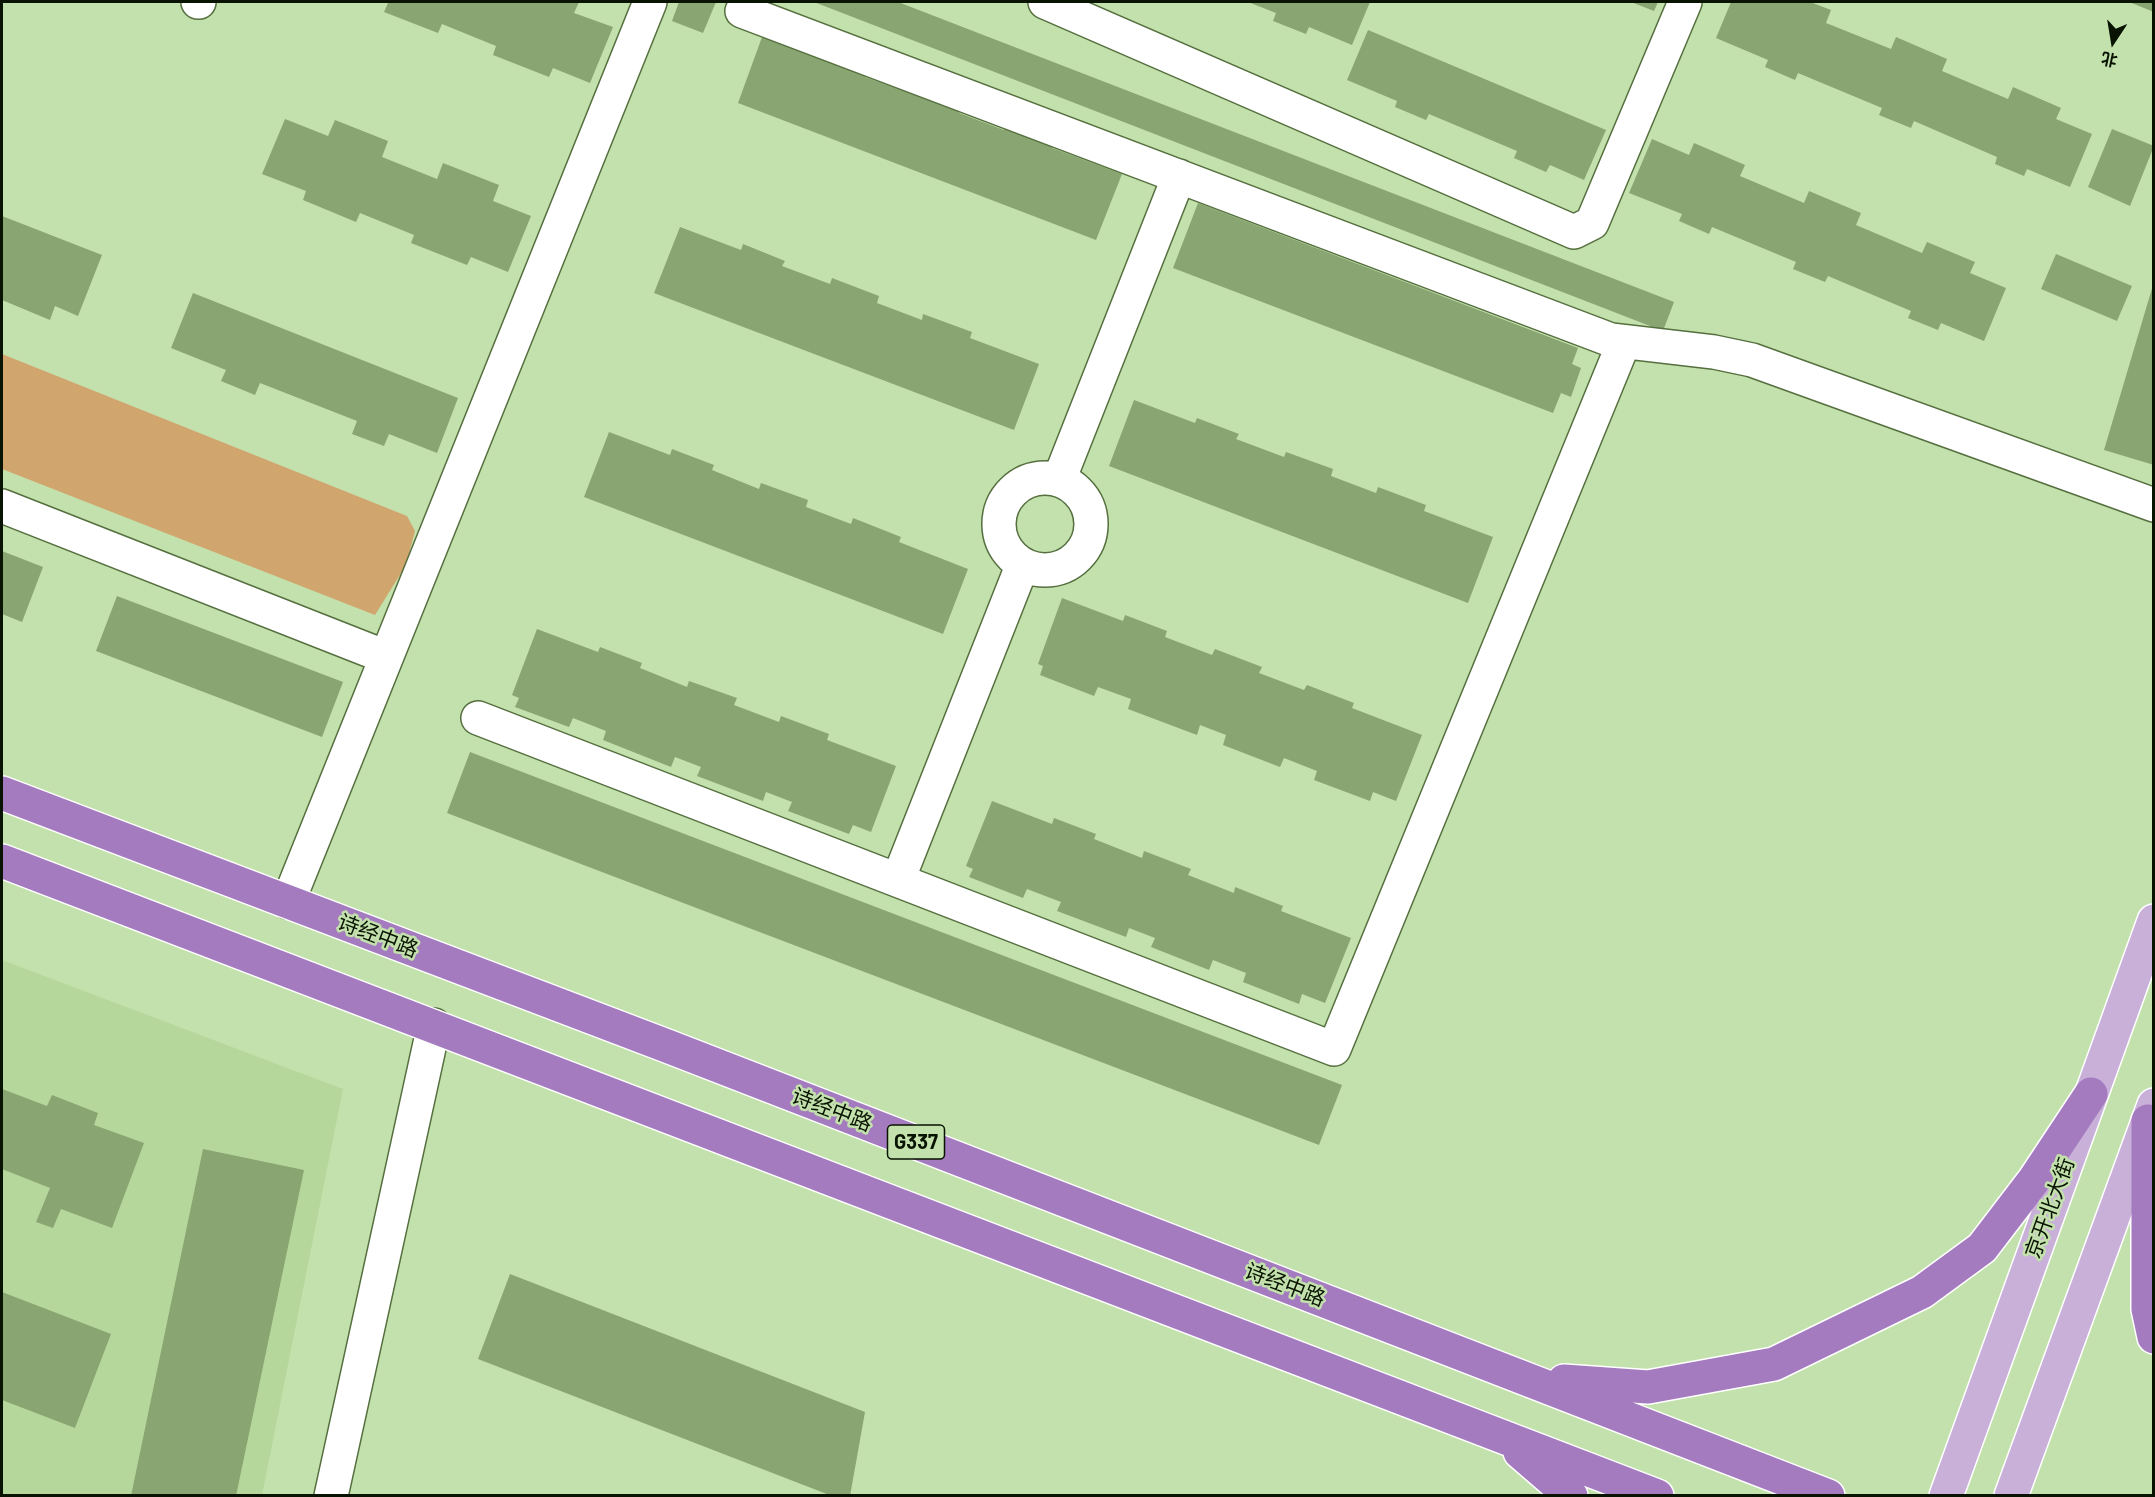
<!DOCTYPE html>
<meta charset="utf-8">
<style>
body{margin:0}
#map{position:relative;width:2155px;height:1497px;overflow:hidden;background:#c3e1ac;font-family:Barlow,"Noto Sans SC",sans-serif}
canvas{display:block}
.frame{position:absolute;inset:0;border:3px solid #091302;pointer-events:none}
.north{position:absolute;left:2083px;top:12px;width:60px;height:60px;-webkit-text-stroke:4px #c3e1ac;paint-order:stroke;rotate:192deg;font-size:16px;font-weight:700;line-height:24px;text-align:center;color:#091302}
.north::after{content:'';display:block;margin:auto;width:21px;height:27px;background:#091302;clip-path:polygon(50% 0,100% 100%,50% 72%,0 100%)}
</style>
<div id="map">
<canvas width="2155" height="1497"></canvas>
<div class="frame"></div>
<div class="north">北</div>
</div>
<script>
const ctx = document.querySelector('canvas').getContext('2d');
ctx.lineJoin = 'round';
function fill(path, color) { ctx.fillStyle = color; ctx.fill(path, 'evenodd'); }
const shape = rows => new Path2D(rows.map(r => 'M' + r).join(''));
function strokePath(path, color, width, dash) { ctx.strokeStyle = color; ctx.lineWidth = width; ctx.lineCap = dash ? 'butt' : 'round'; ctx.setLineDash(dash || []); ctx.stroke(path); }
function label(font, color, halo, rows, align = 'center') {
  ctx.font = font + ' Barlow,"Noto Sans SC",sans-serif'; ctx.lineWidth = 5; ctx.setLineDash([]); ctx.textBaseline = 'middle'; ctx.strokeStyle = halo; ctx.fillStyle = color; for (const [text, x, y, turn = 0] of rows) {
    ctx.save(); ctx.translate(x, y); ctx.rotate((+turn || 0) * Math.PI / 180); ctx.textAlign = isNaN(turn) ? turn : align; if (halo) ctx.strokeText(text, 0, 0); ctx.fillText(text, 0, 0); ctx.restore();
  }
}
fill(shape([
 [2,960,343,1089,262,1495,2,1495]
]), '#b6d79b');
fill(shape([
 [2,354,407,516,415,531,406,565,375,615,2,469]
]), '#d1a56e');
fill(shape([
 [384,2,579,2,574,13,613,27,590,83,553,68,549,77,493,55,496,46,442,24,438,33,384,12,388,3],
 [679,2,716,2,703,33,672,21],
 [814,2,898,2,1674,302,1663,331],
 [1248,2,1370,2,1352,45,1309,27,1306,34,1273,21,1276,13],
 [1631,2,1658,2,1654,11],
 [1731,2,1810,2,1831,10,1826,23,1891,49,1896,37,1947,59,1942,71,2008,99,2013,87,2061,108,2056,119,2092,134,2070,187,2027,169,2024,176,1995,164,1997,157,1914,121,1911,128,1879,115,1882,108,1798,73,1795,80,1765,67,1768,60,1716,38],
 [2129,2,2154,2,2154,12],
 [1368,30,1606,130,1584,180,1550,165,1546,172,1514,158,1517,151,1429,114,1426,120,1395,107,1397,101,1347,80],
 [762,37,823,60,825,55,867,71,865,77,912,94,915,89,962,106,959,113,1004,130,1007,124,1054,142,1052,148,1122,174,1096,240,738,103],
 [285,119,328,136,335,120,388,141,382,157,437,179,443,163,499,185,493,201,531,216,508,272,471,257,467,265,411,243,414,235,360,213,356,222,303,200,306,191,262,174],
 [2112,129,2154,146,2130,206,2088,187],
 [1652,139,1689,155,1694,143,1745,165,1740,176,1804,203,1809,191,1861,213,1856,225,1922,253,1927,242,1975,262,1970,273,2006,288,1984,341,1941,323,1938,330,1908,318,1911,311,1828,276,1825,282,1793,269,1796,262,1712,227,1709,234,1679,221,1682,214,1629,193],
 [1198,203,1578,348,1572,364,1581,368,1571,397,1561,393,1553,413,1173,268],
 [2,216,102,255,78,316,55,306,50,320,2,300],
 [680,227,741,250,743,244,785,261,782,266,830,284,832,278,879,296,877,303,922,320,923,314,972,332,970,338,1039,364,1014,430,654,293],
 [2056,254,2132,286,2117,321,2041,289],
 [2153,285,2154,285,2154,465,2104,450],
 [193,293,458,398,437,453,389,434,384,446,352,434,357,421,260,383,255,395,221,381,226,370,171,348],
 [1134,400,1195,423,1197,418,1239,434,1236,439,1284,457,1286,452,1333,469,1331,476,1376,493,1378,487,1426,505,1424,511,1493,537,1468,603,1109,466],
 [609,432,670,455,672,449,714,465,712,470,759,489,761,483,808,500,806,507,851,524,853,518,901,537,899,542,968,569,943,634,584,497],
 [2,551,43,567,22,622,2,614],
 [117,596,343,682,322,737,96,651],
 [1062,598,1123,621,1125,615,1167,631,1165,637,1212,655,1215,649,1262,667,1259,673,1304,690,1307,685,1354,703,1352,708,1422,735,1396,801,1373,792,1370,801,1314,780,1317,771,1284,758,1280,767,1223,745,1226,735,1200,725,1197,735,1128,709,1131,699,1098,687,1094,696,1040,675,1043,666,1038,664],
 [537,629,598,652,600,647,642,663,640,668,687,687,689,681,737,698,734,705,779,722,781,716,829,734,827,740,896,766,871,832,853,825,849,834,788,811,792,802,766,792,763,801,697,776,701,767,675,757,671,767,603,740,606,731,573,718,569,727,515,707,519,698,512,695],
 [470,752,1342,1085,1319,1145,447,813],
 [992,801,1052,824,1054,818,1096,834,1094,839,1142,858,1144,851,1191,869,1188,875,1234,893,1235,887,1283,906,1281,911,1351,938,1325,1003,1302,994,1299,1004,1243,982,1246,973,1213,960,1209,970,1151,947,1155,938,1129,928,1126,937,1057,911,1061,902,1027,889,1023,898,969,877,973,869,966,866],
 [2,1089,47,1106,52,1095,98,1113,94,1125,144,1143,112,1228,61,1209,53,1228,36,1222,50,1188,2,1169],
 [203,1149,304,1170,236,1496,131,1496],
 [510,1274,865,1412,850,1496,832,1496,478,1359],
 [2,1292,111,1334,75,1428,2,1400]
]), '#89a572');
const minor = shape([
 [198,2,199,2],
 [1045,2,1574,232,1592,223,1685,2],
 [742,11,1611,340,1714,352,1752,360,2154,505],
 '999 524a46 46 0 1 1 92 0a46 46 0 1 1-92 0Z',
 [1059,480,1179,176],
 [2,506,386,657],
 [478,718,1334,1049,1624,342],
 [898,880,1022,566],
 [288,902,650,2],
 [331,1496,434,1025]
]);
const major = shape([
 [1946,1496,2154,921],
 [2011,1496,2154,1105]
]);
const highway = shape([
 [2,793,667,1046,1828,1496],
 [2,861,1657,1496],
 [2148,1121,2148,1309,2154,1337],
 [1564,1381,1648,1387,1774,1364,1922,1292,1982,1248,2034,1180,2091,1094],
 [1520,1452,1571,1496]
]);
strokePath(minor, '#556f3f', 36);
strokePath(major, '#fff', 36);
strokePath(highway, '#fff', 36);
strokePath(minor, '#fff', 33);
strokePath(major, '#c8b0d9', 33);
strokePath(highway, '#a47bbf', 33);
for (const [x, y, w] of [
 [916,1142,57]
]) { const box = new Path2D(); box.roundRect(x - w / 2, y - 17, w, 34, 4.5); ctx.fillStyle = '#c3e1ac'; ctx.fill(box); strokePath(box, '#091302', 1.5); }
label('bold 20px', '#091302', null, [
 ["G337",916,1142]
]);
label('21px', '#091302', '#c3e1ac', [
 ["诗经中路",378,936,21],
 ["诗经中路",832,1110,21],
 ["京开北大街",2050,1208,-70],
 ["诗经中路",1285,1285,21]
]);
</script>
